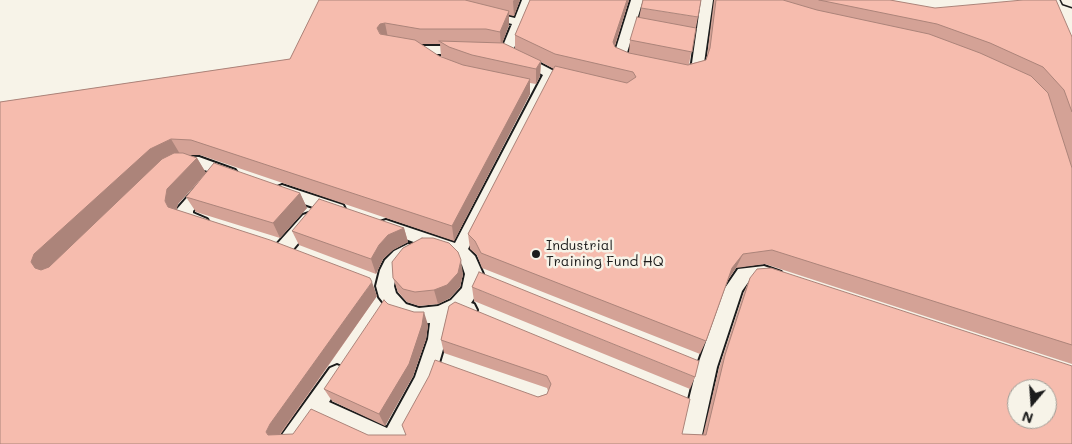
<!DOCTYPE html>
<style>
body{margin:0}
#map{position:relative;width:1072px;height:444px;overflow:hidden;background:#f7f3e8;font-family:Mali,sans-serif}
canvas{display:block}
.north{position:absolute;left:1007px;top:379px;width:50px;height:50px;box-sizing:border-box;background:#f7f3e8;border:1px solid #9f9d96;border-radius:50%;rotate:198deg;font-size:14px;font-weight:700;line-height:20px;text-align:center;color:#1c1c1c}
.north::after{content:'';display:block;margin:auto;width:18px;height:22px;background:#1c1c1c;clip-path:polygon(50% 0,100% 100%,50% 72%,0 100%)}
</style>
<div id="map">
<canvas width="1072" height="444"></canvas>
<div class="north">N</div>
</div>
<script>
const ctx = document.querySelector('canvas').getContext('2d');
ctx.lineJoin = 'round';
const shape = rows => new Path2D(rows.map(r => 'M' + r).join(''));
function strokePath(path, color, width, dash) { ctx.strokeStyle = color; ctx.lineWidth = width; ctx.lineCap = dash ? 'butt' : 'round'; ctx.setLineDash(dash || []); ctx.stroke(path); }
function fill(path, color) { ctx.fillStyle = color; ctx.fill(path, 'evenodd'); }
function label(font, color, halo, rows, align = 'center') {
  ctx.font = font + ' Mali,sans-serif'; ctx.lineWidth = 5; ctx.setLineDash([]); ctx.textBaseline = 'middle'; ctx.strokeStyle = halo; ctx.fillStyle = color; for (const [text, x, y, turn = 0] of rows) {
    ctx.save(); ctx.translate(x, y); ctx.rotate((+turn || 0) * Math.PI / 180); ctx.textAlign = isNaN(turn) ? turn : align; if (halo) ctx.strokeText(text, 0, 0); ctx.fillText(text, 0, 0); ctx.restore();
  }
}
const service = shape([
 [522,0,534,0,512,53,506,57,502,56,500,53,512,24,485,17,483,15,489,12,515,18,522,0],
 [631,0,643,0,626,56,637,63,631,67,615,61,613,58,631,0],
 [701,0,713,0,704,63,700,74,685,78,679,74,680,71,690,69,692,63,701,0],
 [407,43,422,46,462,46,468,50,462,54,422,54,403,50,401,47,407,43],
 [523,55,554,71,576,76,577,79,571,83,554,79,468,249,475,256,483,274,479,291,471,303,474,304,477,310,474,316,468,318,458,314,450,318,446,339,434,380,405,436,407,444,375,444,319,418,302,444,278,444,281,436,330,368,337,365,344,368,347,374,329,402,387,428,415,377,428,339,430,323,419,324,394,316,379,297,376,286,380,270,385,260,394,251,408,244,414,246,416,251,414,256,397,270,394,286,396,293,406,304,419,308,438,306,451,300,462,288,465,274,462,265,453,256,380,230,378,226,380,222,386,220,455,243,543,75,519,62,517,59,519,56,523,55],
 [180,156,199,157,235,170,238,174,235,178,230,179,193,166,175,165,173,161,175,157,180,156],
 [204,182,209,184,212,188,193,211,193,213,207,219,209,223,207,227,201,229,179,220,177,209,199,184,204,182],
 [282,185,343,205,345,209,343,213,337,215,277,195,274,191,277,187,282,185],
 [309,213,315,215,317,219,315,223,290,253,284,255,278,253,276,248,278,243,303,215,309,213],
 [764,266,781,272,784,277,781,282,775,284,764,280,749,281,742,291,717,367,700,444,678,444,697,367,725,288,738,269,764,266]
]);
const secondary = shape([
 [1061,0,1072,0,1072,7,1063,4,1061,0]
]);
strokePath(service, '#1c1c1c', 4);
strokePath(secondary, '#1c1c1c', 3);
fill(service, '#f7f3e8');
fill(secondary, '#f7f3e8');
fill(shape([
 [319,0,520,0,514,16,509,15,509,25,502,43,515,49,515,35,530,0,629,0,615,46,615,47,629,53,630,40,639,18,641,8,698,17,689,64,706,60,707,56,714,0,890,0,1072,37,1072,364,765,264,736,268,728,280,706,341,700,354,482,268,477,255,470,249,468,234,554,69,541,62,540,76,536,84,530,83,530,94,454,241,200,155,188,155,197,158,206,173,178,204,176,210,377,296,280,435,406,435,547,394,548,391,547,388,444,353,441,340,449,306,682,434,703,435,719,368,744,292,750,278,1072,444,0,444,0,102,290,59],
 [420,44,440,44,441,56,446,59,439,56],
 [300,193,307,208,280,238,196,212,186,197],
 [404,228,408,242,393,250,383,259,376,274,299,245,292,231],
 [463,274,460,287,450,298,438,304,419,306,407,302,398,292,393,278],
 [472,287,695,377,690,389,474,301],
 [428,325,426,339,413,376,385,426,332,401,324,389]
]), '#d4a296');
fill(shape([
 [514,0,520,0,514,16,513,1],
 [627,0,629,0,611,57,613,42],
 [509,11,509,25,501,47,500,32],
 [385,23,388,38,384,39,377,28,380,24],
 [541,61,540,76,536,84,536,69],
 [530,79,530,94,454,241,452,226],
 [171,139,180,154,46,276,35,268,31,262,34,254,150,149],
 [197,158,206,173,178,204,175,216,168,207,165,201,167,189],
 [300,193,307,208,280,238,273,223],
 [404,228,408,242,393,250,383,259,376,274,371,259,379,245,388,235],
 [743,254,736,268,726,282,732,268],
 [461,260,463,274,460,287,450,298,438,304,434,290],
 [372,282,377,296,279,435,276,444,266,432,270,424],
 [424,312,428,325,426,339,413,376,385,426,379,414]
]), '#ac847a');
const building = shape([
 [319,0,465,0,509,11,500,32,486,29,420,29,385,23,380,24,377,28,380,34,415,40,439,56,463,65,530,79,452,226,191,140,171,139,150,149,34,254,31,262,35,268,41,270,49,267,162,159,174,153,183,153,197,158,167,189,165,201,168,207,270,240,370,278,372,282,270,424,266,432,268,435,293,434,311,409,368,435,406,435,402,425,429,376,435,360,538,397,547,394,551,384,547,376,441,340,449,306,455,302,690,399,682,434,706,435,725,355,750,278,757,269,771,268,1072,366,1072,444,0,444,0,102,290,59,319,0],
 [1017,389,1047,389,1047,419,1017,419,1017,389],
 [530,0,627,0,613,42,615,47,629,53,688,65,706,60,710,48,716,0,783,0,817,10,929,34,980,53,1031,76,1048,93,1072,168,1072,345,772,250,743,254,732,268,706,341,481,253,475,241,468,234,555,66,627,83,636,77,633,72,555,54,515,35,530,0],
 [643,0,701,0,698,17,641,8,643,0],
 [819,0,890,0,935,8,1023,0,1056,0,1072,37,1072,112,1064,90,1043,67,990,43,937,24,819,0],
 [637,17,696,28,692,52,630,40,637,17],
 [439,41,503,43,541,61,536,69,472,55,449,47,439,41],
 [214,163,300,193,273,223,186,197,214,163],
 [319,199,404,228,388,235,379,245,371,259,292,231,319,199],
 [422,238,433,238,449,243,458,252,461,260,458,273,447,285,434,290,415,292,403,289,393,278,392,262,403,248,422,238],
 [479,272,699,361,695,377,472,287,479,272],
 [384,300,388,304,414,312,424,312,422,325,409,364,379,414,324,389,384,300]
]);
fill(building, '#f6bcae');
strokePath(building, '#ac847a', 1);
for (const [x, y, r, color] of [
 [536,254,5,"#1c1c1c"]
]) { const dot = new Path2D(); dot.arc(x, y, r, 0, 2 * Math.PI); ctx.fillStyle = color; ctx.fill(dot); strokePath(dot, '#f7f3e8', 2); }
label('14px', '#1c1c1c', '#f7f3e8', [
 ["Industrial",546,246],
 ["Training Fund HQ",546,262]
], 'left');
</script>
